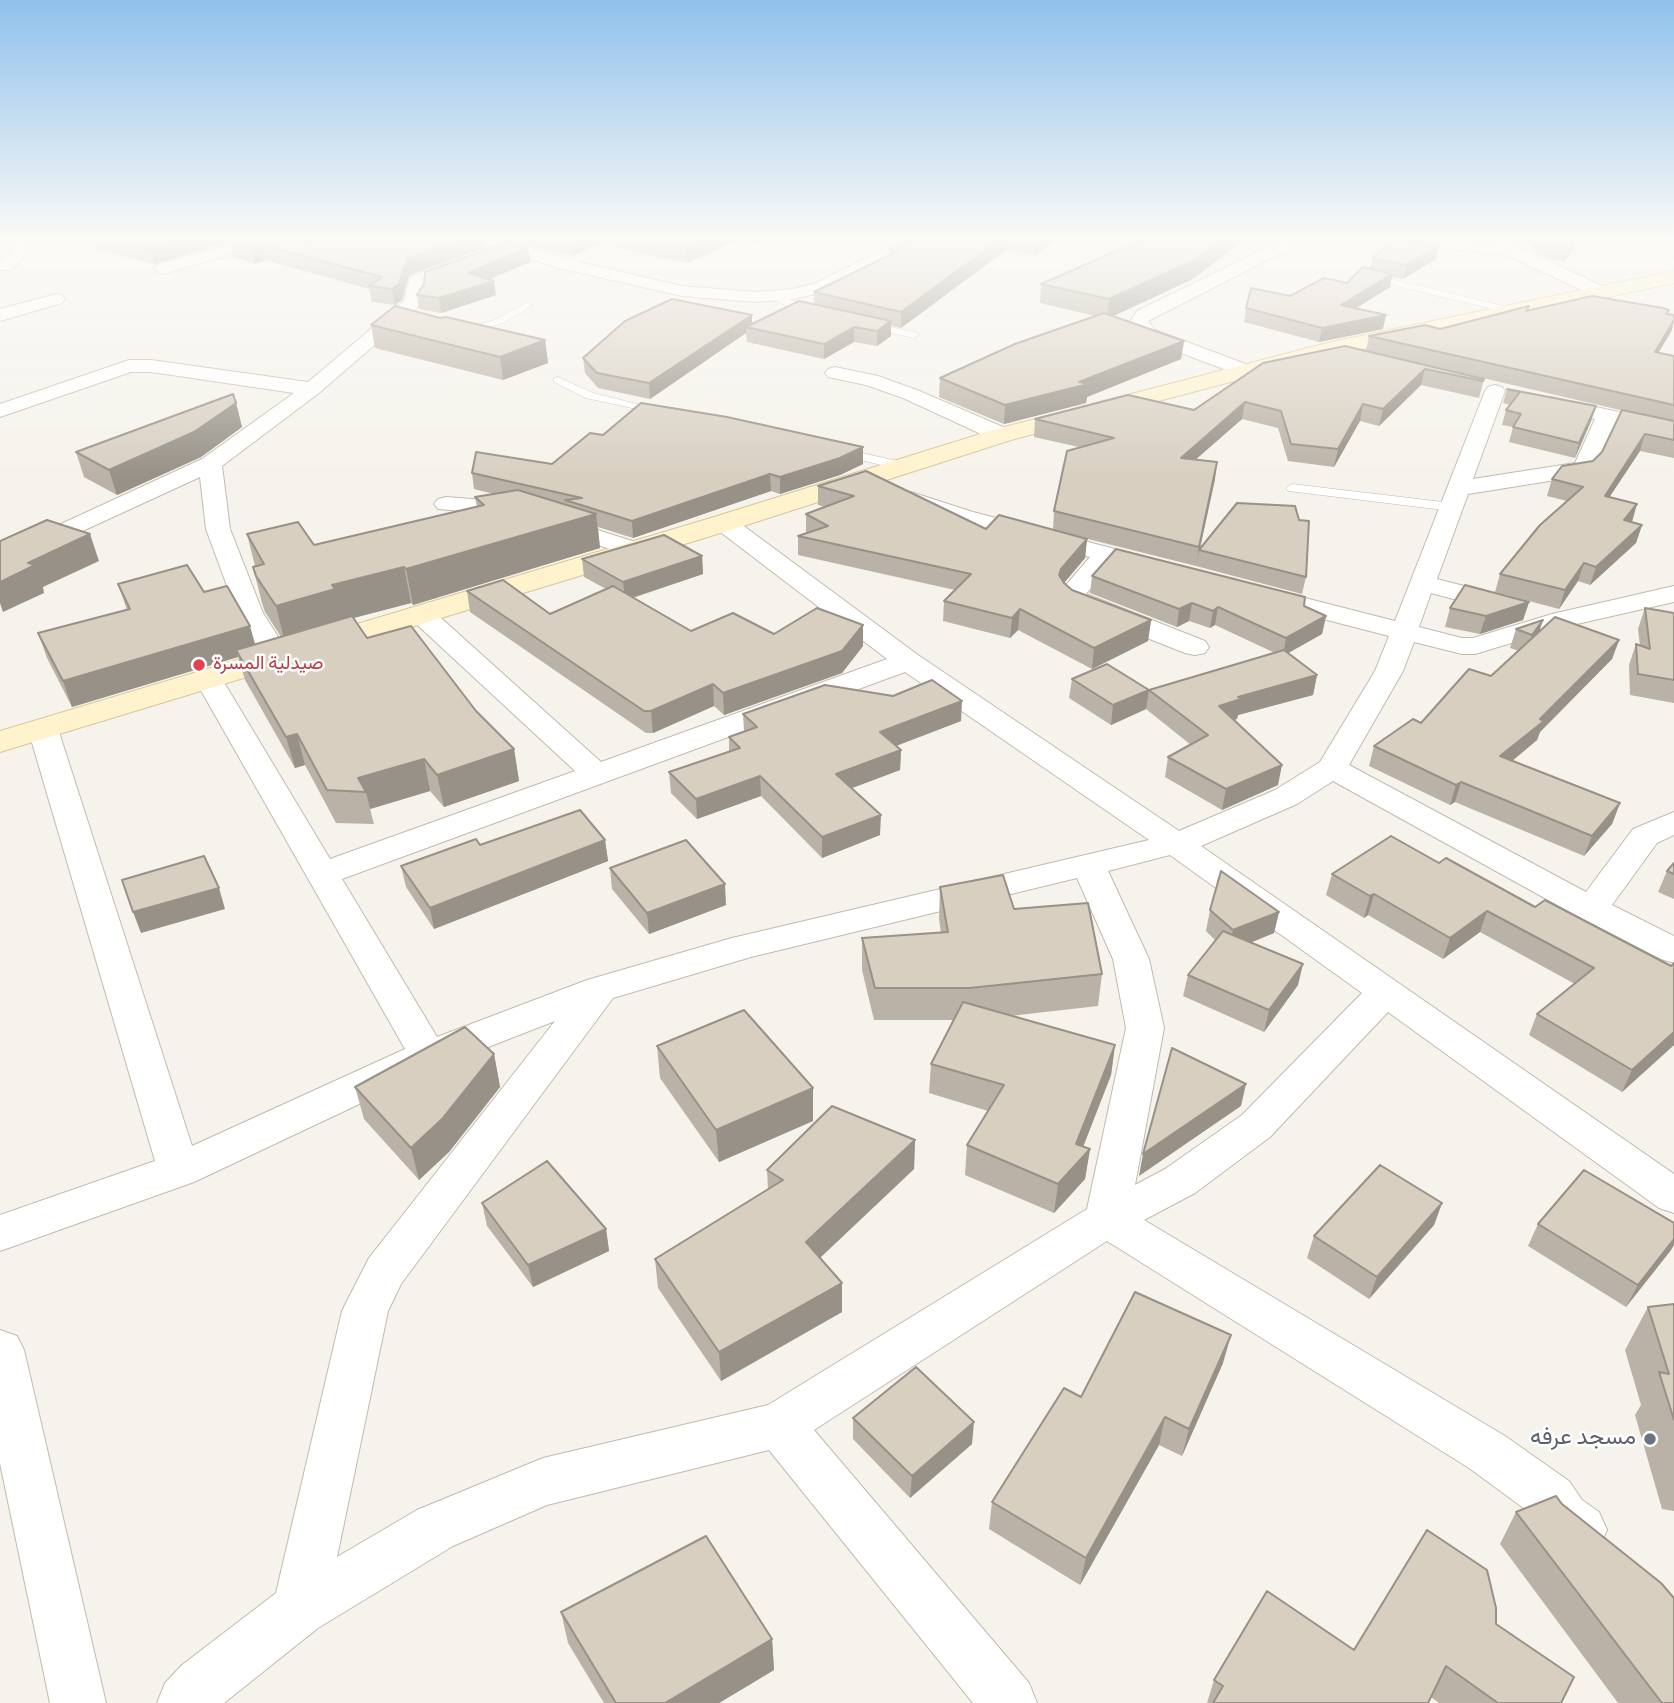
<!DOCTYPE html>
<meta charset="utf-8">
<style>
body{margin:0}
canvas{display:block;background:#f6f3ec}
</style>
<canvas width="1674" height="1703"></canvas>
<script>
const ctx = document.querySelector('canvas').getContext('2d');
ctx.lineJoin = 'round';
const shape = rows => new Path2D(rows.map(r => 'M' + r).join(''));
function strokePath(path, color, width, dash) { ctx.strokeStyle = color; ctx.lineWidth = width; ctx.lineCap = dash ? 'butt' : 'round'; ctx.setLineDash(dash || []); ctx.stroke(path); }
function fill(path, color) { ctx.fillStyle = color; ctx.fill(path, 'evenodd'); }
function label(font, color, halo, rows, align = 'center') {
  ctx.font = font + ' "Source Sans 3",Vazirmatn,sans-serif'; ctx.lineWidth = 5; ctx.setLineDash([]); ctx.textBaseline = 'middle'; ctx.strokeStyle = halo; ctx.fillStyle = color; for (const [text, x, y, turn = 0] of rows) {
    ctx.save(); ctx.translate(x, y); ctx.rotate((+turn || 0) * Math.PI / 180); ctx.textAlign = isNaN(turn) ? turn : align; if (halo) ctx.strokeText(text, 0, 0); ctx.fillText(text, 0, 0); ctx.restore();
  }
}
const lane = shape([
 [619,238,631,238,568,266,561,264,619,238],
 [1370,274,1516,309,1518,311,1513,314,1367,279,1367,275,1370,274],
 [772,294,778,294,818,313,813,316,797,312,772,298,772,294],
 [525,303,533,305,503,323,463,335,458,332,497,319,525,303],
 [867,322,918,333,919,335,914,338,864,327,862,325,867,322],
 [558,377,593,393,665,411,659,414,586,398,554,382,554,378,558,377],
 [840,448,906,463,908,466,902,470,836,454,834,452,840,448],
 [1292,484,1452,503,1458,507,1452,511,1288,491,1286,488,1292,484]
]);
const street = shape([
 [16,238,32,238,27,253,11,270,0,270,0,261,11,251,16,238],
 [253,238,277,239,275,242,162,274,153,269,156,265,253,238],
 [473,238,499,238,570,260,682,286,756,292,793,289,816,283,907,238,929,238,828,291,793,299,756,302,682,296,559,268,475,241,473,238],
 [1320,238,1318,241,1293,247,1148,321,1155,330,1251,366,1254,370,1251,374,1237,374,1141,338,1132,329,1130,321,1137,311,1282,240,1320,238],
 [1381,238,1447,238,1496,243,1493,238,1510,238,1515,245,1606,288,1609,292,1600,297,1594,296,1505,254,1389,243,1381,238],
 [466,257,472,258,474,262,472,266,425,284,424,298,416,309,319,393,222,466,230,529,263,613,292,659,288,665,278,667,268,665,237,613,206,529,200,477,0,569,0,552,202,459,294,393,151,372,131,372,0,417,0,404,129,360,151,360,308,382,404,301,410,277,466,257],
 [56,294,62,295,65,299,62,303,0,321,0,309,56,294],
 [835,367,878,376,917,390,1010,430,1013,435,1010,440,1002,442,994,440,903,398,866,385,828,377,825,373,828,369,835,367],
 [1495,385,1502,387,1505,391,1473,479,1575,463,1595,419,1543,407,1540,403,1543,399,1550,397,1674,424,1674,436,1615,423,1595,467,1587,475,1468,494,1437,579,1514,599,1518,605,1514,611,1505,613,1431,593,1419,627,1462,638,1473,638,1552,614,1674,586,1674,602,1568,626,1475,654,1462,654,1414,642,1403,671,1349,765,1586,892,1633,829,1674,812,1674,835,1657,843,1612,905,1674,936,1674,963,1661,959,1579,917,1333,781,1297,804,1201,846,1674,1174,1674,1213,1659,1208,1388,1012,1270,1137,1195,1193,1144,1220,1505,1436,1569,1481,1582,1500,1599,1512,1607,1530,1599,1548,1581,1555,1563,1548,1546,1534,1533,1515,1469,1468,1107,1241,814,1430,1029,1683,1037,1703,973,1703,769,1450,547,1505,453,1546,318,1628,224,1703,157,1703,165,1683,182,1665,276,1593,342,1311,349,1297,369,1258,555,1021,442,1065,194,1182,0,1251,0,1215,155,1161,28,729,32,723,43,720,54,723,58,729,192,1146,405,1049,195,680,199,674,209,671,219,674,330,859,575,771,413,621,409,615,413,609,422,607,431,609,601,762,887,659,715,528,712,523,715,518,724,516,733,518,918,655,1179,831,1275,790,1320,762,1375,671,1389,636,1253,601,1249,595,1253,589,1262,587,1395,621,1485,391,1488,387,1495,385],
 [905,672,1149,840,732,938,587,980,437,1037,342,879,905,672],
 [1170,855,1362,993,1242,1115,1165,1169,1135,1185,1164,1028,1149,959,1108,871,1170,855],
 [1077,878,1113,959,1126,1028,1087,1209,768,1405,543,1458,417,1510,337,1557,388,1311,401,1284,613,998,751,957,1077,878],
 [911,492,973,512,1161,561,1165,566,1161,571,1152,574,1112,563,1086,594,1205,641,1209,647,1205,653,1195,655,1185,653,1071,608,1060,596,1061,591,1090,557,957,522,903,504,899,499,903,494,911,492],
 [446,497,509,502,645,545,648,550,645,555,636,557,499,514,438,509,434,504,438,499,446,497],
 [0,1330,17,1336,24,1350,106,1703,50,1703,0,1463,0,1330]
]);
const secondary = shape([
 [1674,271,1674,283,1329,356,1011,440,734,529,0,752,0,731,714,517,993,430,1327,343,1674,271]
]);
strokePath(lane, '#c2bbae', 1);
strokePath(street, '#c2bbae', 2);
strokePath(secondary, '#d6c79b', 2);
fill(lane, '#fff');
fill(street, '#fff');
fill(secondary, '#fff3cd');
fill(shape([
 [94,238,242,238,154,264,97,249],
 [302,238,484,238,485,248,409,275,402,300,395,305,372,302,369,289,265,260,255,264,234,257,230,242,309,240],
 [507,238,612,238,573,256,553,252],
 [614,238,767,238,756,243,738,240,687,263,615,248],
 [912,238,1062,238,1035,255,1006,250,901,328,891,326,891,336,877,346,854,342,824,359,747,342,746,333,650,399,598,388,585,373,583,358,752,315,752,324,814,304,814,292,889,255,889,249],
 [1521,238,1580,238,1565,261,1553,260,1538,253],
 [1242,241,1193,279,1113,316,1184,341,1181,359,1087,397,1086,403,1004,424,939,397,940,378,1095,316,1040,303,1041,284],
 [528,248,530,262,488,280,496,295,441,313,419,309,417,295],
 [1373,258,1436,259,1403,279,1392,277,1390,287,1356,308,1383,329,1319,342,1244,322,1246,308,1290,296,1347,283,1370,269],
 [1529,306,1528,310,1669,310,1667,314,1672,330,1658,352,1674,356,1674,458,1640,451,1609,497,1631,522,1642,525,1636,543,1590,585,1578,581,1559,609,1495,592,1500,574,1567,501,1547,496,1552,479,1593,461,1642,415,1366,351,1369,336,1440,329],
 [440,318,545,340,548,363,503,380,375,348,371,325],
 [1345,346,1484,379,1479,398,1421,385,1379,426,1360,421,1334,467,1288,461,1278,428,1242,419,1196,459,1215,479,1196,566,1072,535,1087,539,1085,558,1064,583,1072,590,1151,620,1148,641,1092,669,1018,630,1010,638,943,621,944,601,955,590,798,555,798,536,806,533,806,514,825,507,818,505,818,486,986,529,1053,529,1054,511,1079,447,1034,437,1035,419,1194,410],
 [1507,389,1596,406,1591,421,1575,458,1509,442,1513,427,1502,425,1506,410,1510,405,1503,403],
 [236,403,242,427,201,457,117,495,84,477,76,452],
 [603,435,863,447,863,464,840,475,780,494,771,491,633,538,598,527,600,548,413,605,411,603,353,618,367,638,476,711,514,749,519,781,444,807,430,791,370,809,374,824,336,823,305,765,295,768,245,680,238,657,72,707,47,658,38,633,127,610,118,584,204,592,255,645,281,637,265,612,262,603,253,567,255,566,247,534,314,545,477,507,475,497,494,494,474,489,472,473,552,464],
 [1199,550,1306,577,1302,594,1196,566],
 [702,556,703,574,633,598,691,631,774,634,863,625,863,646,842,673,724,715,714,706,653,733,646,733,470,612,467,591,550,614,606,589,584,577,582,559],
 [1092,576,1304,606,1326,616,1322,634,1288,653,1317,675,1313,695,1238,715,1237,719,1234,720,1278,785,1222,810,1165,777,1168,757,1191,745,1146,709,1111,725,1069,698,1072,679,1149,690,1275,653,1215,625,1210,628,1189,621,1177,627,1090,593],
 [1529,602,1523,620,1480,634,1445,627,1450,608],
 [1645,608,1674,613,1674,703,1630,695,1629,665,1636,644,1640,646,1638,629],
 [1516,629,1619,640,1612,659,1540,732,1537,740,1512,761,1620,803,1612,824,1584,856,1455,802,1450,805,1369,766,1374,746,1421,723,1491,676,1519,651,1510,648],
 [743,714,961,721,896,746,901,750,900,770,852,788,880,835,822,858,761,796,697,819,671,793,669,772,729,751,729,737,744,731],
 [605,840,608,861,434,929,406,887,401,866,480,845],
 [1439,863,1535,907,1671,966,1674,963,1674,1045,1622,1092,1529,1035,1537,1014,1575,984,1480,932,1443,959,1368,915,1364,918,1326,895,1332,874],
 [1674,863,1674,899,1658,892,1667,871],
 [610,868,726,905,649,934,612,889],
 [940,887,1014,909,1102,974,1098,1006,1010,1016,1115,1045,1111,1075,1083,1147,1090,1149,1085,1179,1054,1213,965,1175,967,1145,988,1111,929,1093,931,1064,953,1020,874,1020,862,970,862,938,941,933,939,919],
 [1210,910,1279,912,1274,933,1251,942,1298,985,1264,1032,1183,996,1188,975,1215,940,1206,931],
 [657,1046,813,1088,813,1121,719,1162,660,1078],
 [494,1054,500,1087,449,1152,419,1180,364,1119,355,1087],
 [915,1140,914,1169,820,1258,842,1312,721,1381,658,1288,655,1259,768,1190,767,1170],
 [482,1203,606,1229,609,1251,533,1287,487,1226],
 [1442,1203,1434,1225,1369,1299,1307,1258,1314,1236],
 [1538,1224,1671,1250,1626,1307,1528,1246],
 [1674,1304,1674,1511,1662,1509,1635,1415,1641,1405,1625,1350,1648,1307],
 [1223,1363,1182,1456,1159,1445,1080,1585,989,1529,992,1502,1081,1397],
 [853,1418,972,1444,910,1498,853,1439],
 [1562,1504,1674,1703,1618,1703,1500,1544,1516,1512],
 [561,1612,772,1639,774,1670,719,1703,604,1703,568,1643],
 [1496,1624,1561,1703,1439,1703,1431,1697,1428,1703,1207,1703,1214,1680,1354,1650]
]), '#bab2a6');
fill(shape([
 [186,238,242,238,154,264,150,249],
 [468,238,484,238,485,248,409,275,402,300,395,305,392,289,407,259],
 [577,238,612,238,573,256,572,241],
 [708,238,738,238,738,240,687,263,686,248],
 [755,238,767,238,756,243],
 [1002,238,1007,238,1006,250,901,328,901,312],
 [1040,238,1062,238,1035,255,1036,241],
 [1224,238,1243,238,1242,241,1193,279,1107,319,1109,299],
 [1575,238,1580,238,1565,261,1569,248],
 [262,245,265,260,255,264,251,249],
 [1439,245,1436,259,1403,279,1406,265],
 [528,248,530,262,470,287,468,273],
 [1392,274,1390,287,1339,319,1341,305],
 [494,281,496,295,441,313,439,298],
 [752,315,752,328,746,327,746,333,650,399,649,383],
 [1386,315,1383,329,1319,342,1322,328],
 [1674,320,1672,330,1650,367,1655,352],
 [891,321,891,336,877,346,877,331],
 [854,327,854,342,824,359,824,344],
 [545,340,548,363,503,380,500,357],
 [1184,341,1181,359,1087,397,1086,403,1004,424,1005,405,1079,382],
 [1425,369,1421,385,1379,426,1383,409],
 [1245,402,1242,419,1178,475,1181,458],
 [236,403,242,427,201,457,117,495,109,470],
 [1363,404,1360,421,1334,467,1338,449],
 [1596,406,1591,421,1575,458,1579,443],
 [1645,434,1640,451,1599,513,1605,496],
 [863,447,863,464,840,475,780,494,780,477],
 [1217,462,1215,479,1196,566,1199,547],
 [770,474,771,491,633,538,632,521],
 [1637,504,1632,522,1618,538,1624,520],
 [596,514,600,548,413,605,406,569],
 [1642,525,1636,543,1590,585,1596,567],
 [90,534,99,561,43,587,44,593,3,612,0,603,0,582,28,563],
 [1087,539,1085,558,1059,589,1059,575,1061,569],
 [702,556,703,574,625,600,623,582],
 [1584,563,1578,581,1559,609,1565,590],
 [404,567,411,603,342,621,285,643,276,606,332,585],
 [1529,602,1523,620,1480,634,1486,616],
 [1192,603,1189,621,1177,627,1179,609],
 [1218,607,1215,625,1210,628,1213,611],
 [1020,609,1018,630,1010,638,1012,618],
 [1326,616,1322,634,1283,656,1286,638],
 [1151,620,1148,641,1092,669,1094,648],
 [1543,620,1537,639,1526,654,1532,635],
 [863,625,863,646,842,673,724,715,723,693],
 [250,626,257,651,236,650,238,657,72,707,63,681],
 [1619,640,1612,659,1540,732,1537,740,1493,777,1500,756,1540,719],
 [1317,675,1313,695,1238,715,1237,719,1215,726,1219,706,1238,697],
 [713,684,714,706,653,733,651,711],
 [1149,690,1146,709,1111,725,1113,705],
 [962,701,961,721,880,752,880,732],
 [297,734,305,765,295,768,286,737],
 [514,749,519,781,444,807,437,775],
 [901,750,900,770,836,794,836,774],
 [424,759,430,791,370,809,366,792,358,778],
 [1282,765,1278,785,1222,810,1226,789],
 [760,776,761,796,697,819,696,799],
 [1461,782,1455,802,1450,805,1456,785],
 [1620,803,1612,824,1584,856,1592,836],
 [881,815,880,835,822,858,822,837],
 [605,840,608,861,434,929,430,908],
 [725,884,726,905,649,934,647,913],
 [219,888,225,909,141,933,133,912],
 [1374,894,1368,915,1364,918,1370,896],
 [1487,911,1480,932,1443,959,1450,938],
 [1279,912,1274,933,1228,952,1233,930],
 [1303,964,1298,985,1264,1032,1269,1010],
 [1674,1032,1674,1045,1622,1092,1632,1070],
 [1115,1045,1111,1075,1076,1165,1090,1149,1085,1179,1054,1213,1058,1184,1076,1144],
 [494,1054,500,1087,449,1152,419,1180,411,1148],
 [1246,1084,1241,1106,1139,1176,1143,1154],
 [813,1088,813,1121,719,1162,716,1130],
 [915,1140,914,1169,806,1271,806,1242],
 [1442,1203,1434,1225,1369,1299,1377,1277],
 [606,1229,609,1251,533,1287,528,1265],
 [1674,1239,1674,1245,1671,1250,1626,1307,1638,1285],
 [842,1283,842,1312,721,1381,719,1352],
 [1231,1335,1223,1363,1182,1456,1189,1429],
 [1165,1417,1159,1445,1080,1585,1086,1558],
 [974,1422,972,1444,910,1498,912,1476],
 [772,1639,774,1670,719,1703,665,1703]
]), '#979187');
const building = shape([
 [110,238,186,238,150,249,110,238],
 [244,238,297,238,308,241,316,238,468,238,407,259,399,284,392,289,369,286,382,277,262,245,251,249,230,242,244,238],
 [557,238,577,238,572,241,557,238],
 [639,238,708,238,686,248,639,238],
 [912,238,1002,238,901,312,814,292,898,251,889,249,912,238],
 [1024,238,1040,238,1036,241,1024,238],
 [1146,238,1224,238,1195,260,1109,299,1041,284,1146,238],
 [1393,238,1396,238,1439,245,1406,265,1373,258,1393,238],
 [1540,238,1575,238,1569,248,1557,247,1540,238],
 [508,242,528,248,468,273,494,281,439,298,417,295,424,284,425,272,508,242],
 [1363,267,1392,274,1341,305,1386,315,1322,328,1246,308,1251,288,1290,296,1324,278,1347,283,1363,267],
 [1592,296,1663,308,1669,310,1666,314,1674,315,1674,320,1655,352,1674,356,1674,405,1369,336,1425,325,1440,329,1529,306,1526,311,1592,296],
 [672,299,752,315,649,383,597,373,583,358,625,321,672,299],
 [799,301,891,321,877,331,854,327,824,344,746,327,799,301],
 [395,306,440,318,446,317,545,340,500,357,371,325,395,306],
 [1104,313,1184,341,1079,382,1088,384,1005,405,940,378,1015,344,1104,313],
 [1345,346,1484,379,1483,381,1425,369,1383,409,1363,404,1338,449,1291,444,1281,411,1245,402,1181,458,1217,462,1199,547,1054,511,1067,451,1114,438,1035,419,1128,395,1194,410,1263,363,1345,346],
 [1507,389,1596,406,1579,443,1513,427,1521,414,1506,410,1520,392,1507,389],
 [233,394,236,403,194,432,109,470,76,452,233,394],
 [641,403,727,417,863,447,840,458,780,477,770,474,632,521,565,500,582,498,472,473,476,452,552,464,590,433,603,435,641,403],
 [1622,410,1674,421,1674,440,1645,434,1605,496,1637,504,1624,520,1642,525,1596,567,1584,563,1565,590,1500,574,1540,525,1583,487,1552,479,1562,466,1593,461,1602,452,1622,410],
 [866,471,986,529,999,515,1087,539,1061,569,1059,575,1064,583,1072,590,1151,620,1094,648,1020,609,1012,618,944,601,971,574,798,536,828,526,806,514,854,496,818,486,866,471],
 [518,490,596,514,406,569,404,567,332,585,335,589,276,606,256,576,253,567,264,564,247,534,298,522,314,545,484,505,475,497,518,490],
 [1237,503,1295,506,1299,520,1309,521,1306,577,1199,550,1237,503],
 [47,520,90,534,28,563,35,565,0,582,0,541,47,520],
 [664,535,702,556,623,582,582,559,664,535],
 [1116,549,1305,597,1304,606,1326,616,1286,638,1218,607,1213,611,1192,603,1179,609,1092,576,1116,549],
 [187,565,204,592,227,586,250,626,63,681,38,633,130,609,118,584,187,565],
 [503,580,550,614,613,586,691,631,733,613,774,634,817,608,863,625,842,651,723,693,713,684,651,711,644,711,467,591,503,580],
 [1465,585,1529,602,1486,616,1450,608,1465,585],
 [1645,608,1674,613,1674,680,1638,674,1636,644,1650,649,1645,608],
 [352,616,367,638,411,626,476,711,514,749,437,775,424,759,358,778,366,792,327,790,297,734,286,737,236,650,352,616],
 [1555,617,1619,640,1540,719,1544,721,1500,756,1620,803,1592,836,1461,782,1456,785,1374,746,1413,719,1421,723,1469,669,1491,676,1555,617],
 [1543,620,1532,635,1516,629,1543,620],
 [1284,650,1317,675,1238,697,1241,699,1219,706,1282,765,1226,789,1168,757,1208,735,1149,690,1284,650],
 [1107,664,1149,690,1113,705,1072,679,1107,664],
 [932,680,962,701,880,732,901,750,836,774,881,815,822,837,760,776,696,799,669,772,740,748,729,737,757,727,743,714,825,685,893,696,932,680],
 [580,810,605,840,430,908,401,866,476,839,480,845,580,810],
 [1391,836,1439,863,1446,858,1535,907,1545,900,1671,966,1674,963,1674,1032,1632,1070,1537,1014,1594,968,1487,911,1450,938,1374,894,1370,896,1332,874,1391,836],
 [686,840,725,884,647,913,610,868,686,840],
 [204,856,219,888,133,912,122,880,204,856],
 [1674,863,1674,874,1667,871,1674,863],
 [1221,871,1279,912,1233,930,1210,910,1221,871],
 [1003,875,1014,909,1088,903,1102,974,970,988,875,988,862,938,948,932,940,887,1003,875],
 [1223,931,1303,964,1269,1010,1188,975,1223,931],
 [963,1002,1115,1045,1076,1144,1090,1149,1058,1184,967,1145,1004,1085,931,1064,963,1002],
 [744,1010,813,1088,716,1130,657,1046,744,1010],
 [465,1027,494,1054,442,1119,411,1148,355,1087,465,1027],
 [1172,1048,1246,1084,1143,1154,1172,1048],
 [832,1106,915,1140,806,1242,842,1283,719,1352,655,1259,783,1180,767,1170,832,1106],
 [547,1161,606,1229,528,1265,482,1203,547,1161],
 [1380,1165,1442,1203,1377,1277,1314,1236,1380,1165],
 [1584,1170,1674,1223,1674,1239,1638,1285,1538,1224,1584,1170],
 [1135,1292,1231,1335,1189,1429,1165,1417,1086,1558,992,1502,1064,1388,1081,1397,1135,1292],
 [1674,1304,1674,1420,1659,1372,1669,1374,1648,1307,1674,1304],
 [916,1367,974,1422,912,1476,853,1418,916,1367],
 [1556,1496,1562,1504,1661,1583,1674,1598,1674,1703,1662,1703,1516,1512,1556,1496],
 [1427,1530,1487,1570,1496,1608,1496,1624,1574,1677,1561,1703,1498,1703,1446,1666,1428,1703,1213,1703,1223,1686,1214,1680,1267,1591,1354,1650,1427,1530],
 [706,1536,772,1639,665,1703,616,1703,561,1612,706,1536]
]);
fill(building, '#d8cfc1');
strokePath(building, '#979187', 2);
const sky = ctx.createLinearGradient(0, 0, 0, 477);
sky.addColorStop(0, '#8fc1ec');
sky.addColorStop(0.5, '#fbfaf6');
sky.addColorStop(1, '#fbfaf600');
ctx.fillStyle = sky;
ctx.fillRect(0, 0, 1674, 477);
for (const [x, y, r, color] of [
 [199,665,7,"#e0444e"],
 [1650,1439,7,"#6b7280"]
]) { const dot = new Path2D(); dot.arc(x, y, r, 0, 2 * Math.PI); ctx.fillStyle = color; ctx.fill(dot); strokePath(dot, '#fff', 2.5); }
label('19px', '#be3a42', '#fff', [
 ["صيدلية المسرة",213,665]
], 'left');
label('23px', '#5b616d', '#fff', [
 ["مسجد عرفه",1636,1439]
], 'right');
</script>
